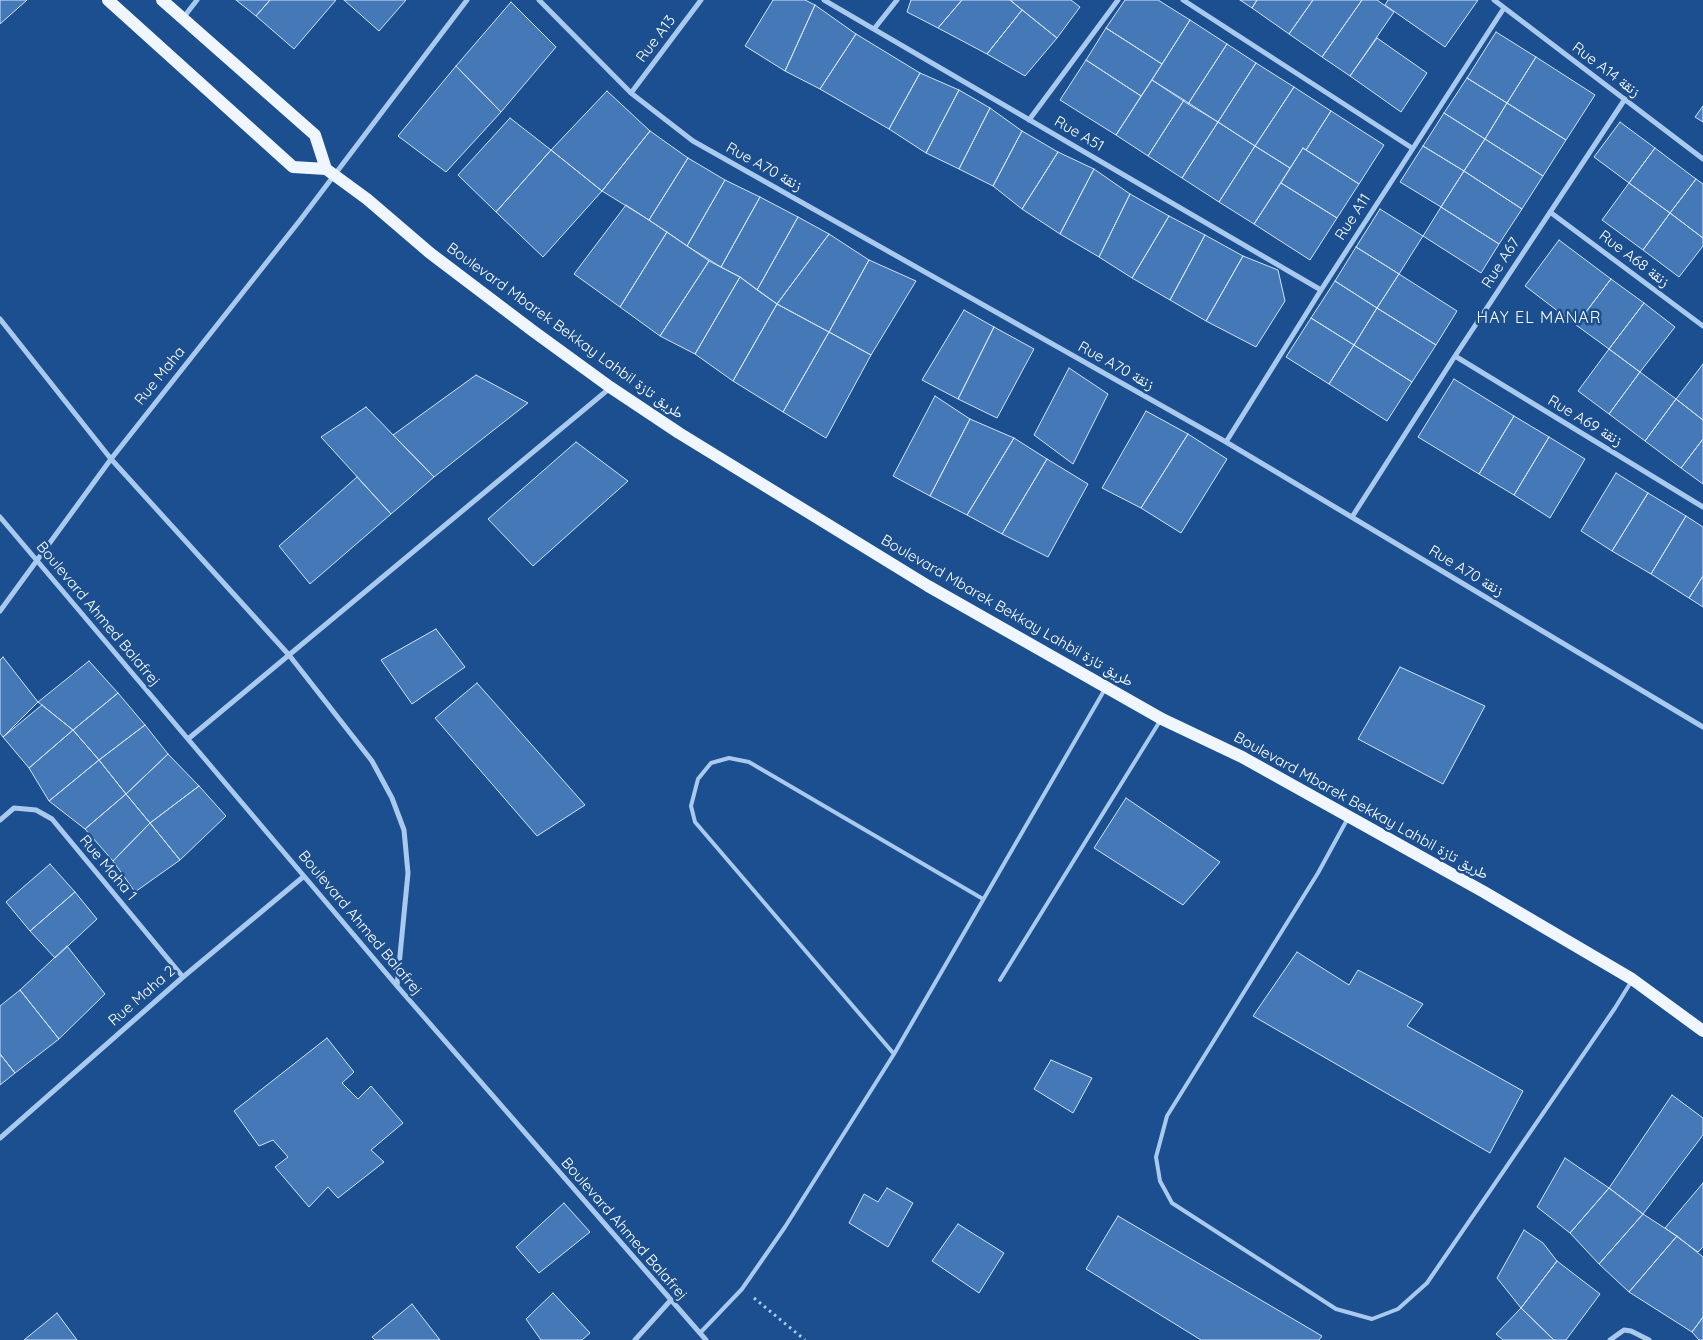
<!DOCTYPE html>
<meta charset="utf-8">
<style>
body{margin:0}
canvas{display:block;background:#1b4f8f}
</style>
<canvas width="1703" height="1340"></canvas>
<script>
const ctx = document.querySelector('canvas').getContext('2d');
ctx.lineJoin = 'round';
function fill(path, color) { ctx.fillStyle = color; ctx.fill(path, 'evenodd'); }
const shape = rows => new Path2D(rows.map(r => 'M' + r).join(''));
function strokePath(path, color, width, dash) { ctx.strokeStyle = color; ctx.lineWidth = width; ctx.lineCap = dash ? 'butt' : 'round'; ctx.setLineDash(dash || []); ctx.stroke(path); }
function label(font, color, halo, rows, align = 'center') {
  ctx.font = font + ' Quicksand,"Noto Naskh Arabic",sans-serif'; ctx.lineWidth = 5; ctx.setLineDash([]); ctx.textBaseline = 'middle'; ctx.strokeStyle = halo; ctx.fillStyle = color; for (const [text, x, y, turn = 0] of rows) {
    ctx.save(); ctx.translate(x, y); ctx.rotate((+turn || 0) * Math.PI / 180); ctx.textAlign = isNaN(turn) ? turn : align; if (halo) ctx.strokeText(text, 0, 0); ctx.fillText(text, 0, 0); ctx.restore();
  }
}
const building = shape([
 [0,0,27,0,0,24,0,0],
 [236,0,270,0,256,16,236,0],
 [270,0,336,0,294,49,256,16,270,0],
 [344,0,406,0,379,31,344,0],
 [773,0,805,0,815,5,785,71,745,46,773,0],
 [911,0,962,0,938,28,907,12,911,0],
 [962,0,1010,0,1022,10,987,54,938,28,962,0],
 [1010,0,1071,0,1080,7,1057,38,1010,0],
 [1125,0,1158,0,1190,20,1162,64,1106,28,1125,0],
 [1240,0,1257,0,1252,8,1240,0],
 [1257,0,1313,0,1289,34,1252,8,1257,0],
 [1313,0,1362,0,1322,57,1289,34,1313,0],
 [1362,0,1377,0,1394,12,1350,76,1322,57,1362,0],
 [1388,0,1478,0,1445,47,1385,5,1388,0],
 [511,2,556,47,501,112,456,66,511,2],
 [815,5,856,34,820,89,785,71,815,5],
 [1022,10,1057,38,1025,76,987,54,1022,10],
 [1190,20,1227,44,1188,104,1152,80,1190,20],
 [1106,28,1162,64,1141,96,1086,60,1106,28],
 [1496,32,1536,57,1507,103,1467,78,1496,32],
 [856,34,920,73,889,129,820,89,856,34],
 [1377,38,1427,73,1401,112,1350,76,1377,38],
 [1227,44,1256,63,1218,122,1188,104,1227,44],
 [1536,57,1595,95,1566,140,1507,103,1536,57],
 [1086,60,1141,96,1116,135,1060,100,1086,60],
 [1256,63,1294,87,1255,146,1218,122,1256,63],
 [456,66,501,112,446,172,398,136,456,66],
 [920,73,959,90,926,153,889,129,920,73],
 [1467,78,1507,103,1485,139,1444,113,1467,78],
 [1152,80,1184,100,1148,156,1116,135,1152,80],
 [1294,87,1331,111,1306,150,1303,148,1290,168,1255,146,1294,87],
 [959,90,990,108,959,169,926,153,959,90],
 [607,91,650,131,602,191,551,150,607,91],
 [1184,100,1218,122,1182,178,1148,156,1184,100],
 [1507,103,1566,140,1543,176,1485,139,1507,103],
 [1703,106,1703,122,1695,117,1703,106],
 [990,108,1022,131,993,186,959,169,990,108],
 [1331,111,1384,145,1359,184,1306,150,1331,111],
 [1444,113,1485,139,1464,171,1423,146,1444,113],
 [510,118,551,150,496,212,458,175,510,118],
 [1218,122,1255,146,1219,202,1182,178,1218,122],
 [1620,122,1655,148,1629,183,1594,157,1620,122],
 [650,131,688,158,649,220,602,191,650,131],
 [1022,131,1058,152,1022,209,993,186,1022,131],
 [1485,139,1543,176,1522,209,1464,171,1485,139],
 [1255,146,1290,168,1254,224,1219,202,1255,146],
 [1423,146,1464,171,1441,207,1400,182,1423,146],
 [1303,148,1359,184,1337,218,1281,183,1303,148],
 [1655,148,1696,179,1670,213,1629,183,1655,148],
 [551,150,602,191,543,257,496,212,551,150],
 [1058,152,1094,169,1060,234,1022,209,1058,152],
 [688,158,725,180,687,246,649,220,688,158],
 [1094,169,1130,194,1099,257,1060,234,1094,169],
 [1464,171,1522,209,1499,244,1441,207,1464,171],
 [1696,179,1703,184,1703,238,1670,213,1696,179],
 [725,180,760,197,721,267,687,246,725,180],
 [1281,183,1337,218,1310,260,1254,224,1281,183],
 [1629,183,1670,213,1643,250,1602,220,1629,183],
 [1130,194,1169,216,1132,278,1099,257,1130,194],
 [760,197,798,217,757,290,740,277,721,267,760,197],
 [626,205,667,232,620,307,574,274,626,205],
 [1441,207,1499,244,1481,273,1423,236,1441,207],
 [1380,209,1423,236,1399,274,1356,247,1380,209],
 [1670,213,1703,238,1703,246,1679,277,1643,250,1670,213],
 [1169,216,1205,235,1170,300,1132,278,1169,216],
 [798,217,829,234,777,304,757,290,798,217],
 [667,232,709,261,660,336,620,307,667,232],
 [829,234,869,260,829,332,777,304,829,234],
 [1205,235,1243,256,1206,321,1170,300,1205,235],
 [1559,240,1611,279,1576,325,1525,286,1559,240],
 [1356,247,1399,274,1377,308,1335,281,1356,247],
 [1243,256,1278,270,1285,301,1256,347,1206,321,1243,256],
 [869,260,916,281,871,355,829,332,869,260],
 [709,261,740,277,695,354,660,336,709,261],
 [1399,274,1457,311,1436,345,1377,308,1399,274],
 [740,277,777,304,733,381,695,354,740,277],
 [1611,279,1644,303,1609,349,1576,325,1611,279],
 [1335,281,1377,308,1354,345,1311,318,1335,281],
 [1644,303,1675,327,1640,372,1609,349,1644,303],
 [777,304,829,332,783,412,733,381,777,304],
 [1377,308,1436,345,1412,382,1354,345,1377,308],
 [964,310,994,327,958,399,922,380,964,310],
 [1311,318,1354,345,1329,384,1286,357,1311,318],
 [994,327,1034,349,997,418,958,399,994,327],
 [829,332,871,355,826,438,783,412,829,332],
 [1354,345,1412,382,1387,421,1329,384,1354,345],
 [1609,349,1640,372,1609,414,1578,391,1609,349],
 [1703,364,1703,420,1676,399,1703,364],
 [1069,368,1108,394,1073,464,1034,435,1069,368],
 [1640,372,1676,399,1645,441,1609,414,1640,372],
 [476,375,528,403,434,477,393,435,476,375],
 [1454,379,1514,416,1479,474,1418,437,1454,379],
 [935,396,970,419,930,496,893,476,935,396],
 [1676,399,1703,420,1703,439,1681,468,1645,441,1676,399],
 [366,407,434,477,391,514,321,437,366,407],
 [1146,411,1188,434,1141,508,1102,488,1146,411],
 [1514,416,1549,437,1514,495,1479,474,1514,416],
 [970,419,1014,438,967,515,930,496,970,419],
 [1188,434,1227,459,1181,533,1141,508,1188,434],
 [1549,437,1585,459,1550,518,1514,495,1549,437],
 [1014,438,1047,459,1002,534,967,515,1014,438],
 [1703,439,1703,484,1681,468,1703,439],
 [576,442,628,481,533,566,488,519,576,442],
 [1047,459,1088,484,1048,557,1002,534,1047,459],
 [1616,473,1648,493,1612,551,1581,531,1616,473],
 [357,477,391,514,310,584,279,546,357,477],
 [1648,493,1686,516,1651,574,1612,551,1648,493],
 [1686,516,1703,527,1703,576,1689,598,1651,574,1686,516],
 [1703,576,1703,607,1689,598,1703,576],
 [436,629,465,667,412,704,381,660,436,629],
 [3,657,38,702,3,737,0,733,0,660,3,657],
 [89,661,118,693,73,730,38,702,89,661],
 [1400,667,1485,706,1443,784,1358,739,1400,667],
 [477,683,585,805,537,836,435,718,477,683],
 [118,693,145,725,99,760,73,730,118,693],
 [42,705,73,730,29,768,3,737,42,705],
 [145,725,168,754,126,794,99,760,145,725],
 [73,730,99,760,49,801,29,768,73,730],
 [168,754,199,786,150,823,126,794,168,754],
 [99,760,126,794,85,829,49,801,99,760],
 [199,786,226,816,180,860,150,823,199,786],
 [126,794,150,823,113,861,85,829,126,794],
 [1126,798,1220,862,1183,905,1094,848,1126,798],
 [150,823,180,860,135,892,113,861,150,823],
 [50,864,75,892,30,931,6,902,50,864],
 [75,892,97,919,55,958,30,931,75,892],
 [67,946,105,994,59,1039,20,990,67,946],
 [1297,952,1349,985,1358,970,1423,1004,1407,1026,1523,1091,1490,1153,1253,1016,1297,952],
 [20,990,59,1039,15,1073,0,1054,0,1006,20,990],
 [327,1038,354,1072,342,1083,358,1099,371,1086,403,1123,371,1150,384,1162,338,1198,328,1187,309,1207,275,1167,288,1157,273,1140,259,1146,234,1111,327,1038],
 [0,1054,15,1073,0,1085,0,1054],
 [1051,1060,1092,1078,1073,1113,1034,1089,1051,1060],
 [1672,1095,1703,1118,1703,1135,1643,1214,1609,1188,1672,1095],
 [1565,1158,1609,1188,1570,1233,1537,1207,1565,1158],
 [1703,1183,1703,1247,1698,1252,1665,1228,1703,1183],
 [887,1188,913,1203,888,1247,849,1223,864,1194,878,1202,887,1188],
 [1609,1188,1643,1214,1599,1264,1570,1233,1609,1188],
 [564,1203,590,1232,539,1273,516,1247,564,1203],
 [1643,1214,1677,1236,1629,1292,1599,1264,1643,1214],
 [1118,1216,1322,1336,1319,1340,1201,1340,1086,1269,1118,1216],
 [958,1224,1004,1253,979,1293,932,1261,958,1224],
 [1524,1230,1543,1243,1557,1261,1521,1308,1497,1278,1524,1230],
 [1677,1236,1703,1257,1703,1317,1692,1332,1629,1292,1677,1236],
 [1557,1261,1600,1294,1566,1340,1554,1340,1521,1308,1557,1261],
 [553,1293,590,1333,582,1340,541,1340,526,1319,553,1293],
 [412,1304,440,1340,375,1340,372,1337,412,1304],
 [1521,1308,1554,1340,1503,1340,1496,1334,1521,1308],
 [57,1313,77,1340,24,1340,57,1313],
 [1703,1317,1703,1340,1699,1340,1692,1332,1703,1317]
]);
fill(building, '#4478b7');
strokePath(building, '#cfe3fa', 1);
strokePath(shape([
 [754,1298,805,1340]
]), '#a9c9ee', 3, [2.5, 4]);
strokePath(shape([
 [1348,818,1318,873,1167,1116,1156,1157,1160,1181,1172,1203,1336,1309,1372,1319,1398,1309,1427,1283,1615,1008,1631,982],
 [1000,980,1160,721],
 [894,1054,695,822,691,806,698,779,711,763,729,758,749,762,983,899],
 [700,1333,742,1289,785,1227,894,1054,1105,689]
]), '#a9c9ee', 4);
strokePath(shape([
 [539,0,631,93,693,141,1226,442,1703,727],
 [824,0,1321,290],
 [1183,0,1412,148],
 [1494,0,1703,159],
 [183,18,197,0],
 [874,29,897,0],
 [631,93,701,0],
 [1029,120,1118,0],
 [1550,212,1703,326],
 [0,319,111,459,289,655,372,761,392,798,404,830,408,873,397,986],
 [1455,356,1703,507],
 [1226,442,1321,290,1504,8],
 [0,517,397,986,706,1340],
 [1352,517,1455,356,1625,99],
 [0,611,111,459,301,219,467,0],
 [188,739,610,388],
 [0,820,14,808,36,810,52,819,183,977],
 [0,1138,183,977,303,877],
 [635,1340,670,1301],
 [1610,1340,1624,1330,1631,1331,1649,1340]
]), '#a9c9ee', 5);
strokePath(shape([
 [108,0,293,167,326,169,367,199,430,253,533,331,610,387,679,433,928,586,1162,719,1242,757,1484,892,1632,979,1703,1031],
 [162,0,315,135,326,169]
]), '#f0f6ff', 12);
label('15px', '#fff', '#1b4f8f', [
 ["Rue A13",656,39,-53],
 ["Rue A14 زنقة",1606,70,37],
 ["Rue A51",1079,134,30],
 ["Rue A70 زنقة",764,167,29],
 ["Rue A11",1353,217,-57],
 ["Rue A68 زنقة",1634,259,37],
 ["Rue A67",1501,263,-57],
 ["Boulevard Mbarek Bekkay Lahbil طريق تازة",565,331,36],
 ["Rue A70 زنقة",1116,366,29],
 ["Rue Maha",160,376,-51],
 ["Rue A69 زنقة",1585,421,31],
 ["Rue A70 زنقة",1466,571,31],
 ["Boulevard Mbarek Bekkay Lahbil طريق تازة",1007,611,30],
 ["Boulevard Ahmed Balafrej",98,614,50],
 ["Boulevard Mbarek Bekkay Lahbil طريق تازة",1361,806,29],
 ["Rue Maha 1",108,868,50],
 ["Boulevard Ahmed Balafrej",360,923,50],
 ["Rue Maha 2",142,996,-41],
 ["Boulevard Ahmed Balafrej",624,1229,49]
]);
ctx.letterSpacing = '1px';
label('16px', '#fff', '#1b4f8f', [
 ["HAY EL MANAR",1539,318]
]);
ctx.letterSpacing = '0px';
</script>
